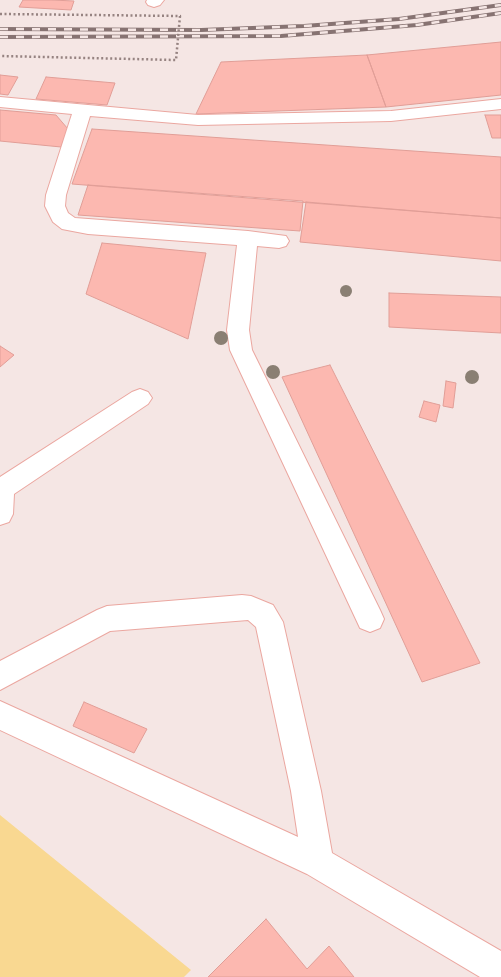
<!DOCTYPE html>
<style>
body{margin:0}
canvas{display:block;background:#f5e6e4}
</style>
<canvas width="501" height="977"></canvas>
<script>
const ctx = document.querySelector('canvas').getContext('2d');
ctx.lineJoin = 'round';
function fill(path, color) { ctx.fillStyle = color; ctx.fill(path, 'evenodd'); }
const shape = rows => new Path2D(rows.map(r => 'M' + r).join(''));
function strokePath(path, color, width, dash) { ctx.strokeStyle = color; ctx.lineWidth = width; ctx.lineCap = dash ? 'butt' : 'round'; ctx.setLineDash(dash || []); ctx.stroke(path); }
fill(shape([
 [0,815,191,970,184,977,0,977]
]), '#f9d891');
const building = shape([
 [23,0,52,0,74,1,71,10,19,7,23,0],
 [501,42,501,95,386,107,367,55,501,42],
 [367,55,386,107,196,114,221,62,367,55],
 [0,75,18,77,8,95,0,94,0,75],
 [46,77,115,83,107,105,36,99,46,77],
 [0,110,56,115,68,129,61,147,0,141,0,110],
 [485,115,501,115,501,138,492,138,485,115],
 [92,129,501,157,501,218,72,184,92,129],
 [88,185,303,201,300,231,78,215,88,185],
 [306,202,501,218,501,261,300,242,306,202],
 [102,243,206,253,188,339,86,294,102,243],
 [389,293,501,297,501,333,389,327,389,293],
 [0,346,14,355,0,367,0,346],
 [330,365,480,663,422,682,282,377,330,365],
 [446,381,456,383,453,408,443,406,446,381],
 [424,401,440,405,436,422,419,417,424,401],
 [84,702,147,729,134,753,73,726,84,702],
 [266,919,307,969,329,946,354,977,208,977,266,919]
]);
fill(building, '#fcb8b0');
strokePath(building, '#e19e97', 1);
const minor = shape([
 [147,0,164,0,160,5,154,7,148,5,146,2,147,0],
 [0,97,198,115,391,111,501,99,501,109,391,121,198,125,90,116,66,195,65,206,68,213,75,218,248,231,286,236,289,241,286,246,279,248,257,246,249,330,252,350,380,610,384,619,380,628,370,632,360,628,230,350,227,330,237,245,88,234,62,229,53,222,45,206,46,195,72,114,0,107,0,97],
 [140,389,148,392,152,398,148,404,14,494,13,514,9,522,0,525,0,477,132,392,140,389],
 [242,595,251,596,273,605,283,622,321,791,332,853,501,951,501,977,480,977,307,874,0,730,0,701,298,837,291,791,256,627,248,620,110,631,0,690,0,661,97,610,107,606,242,595]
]);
strokePath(minor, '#eba7a0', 2);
fill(minor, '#fff');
const rail = shape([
 [0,29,201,30,304,26,399,19,501,5],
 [0,37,281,36,417,25,501,13]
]);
strokePath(rail, '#877372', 4);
strokePath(rail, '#f5e6e4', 2.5, [8]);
strokePath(shape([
 [0,14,180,16,176,60,0,56]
]), '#968381', 2.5, [2, 2.5]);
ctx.fillStyle = '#8a7f73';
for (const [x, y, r] of [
 [346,291,6],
 [221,338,7],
 [273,372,7],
 [472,377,7]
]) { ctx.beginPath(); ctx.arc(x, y, r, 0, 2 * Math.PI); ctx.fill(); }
</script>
